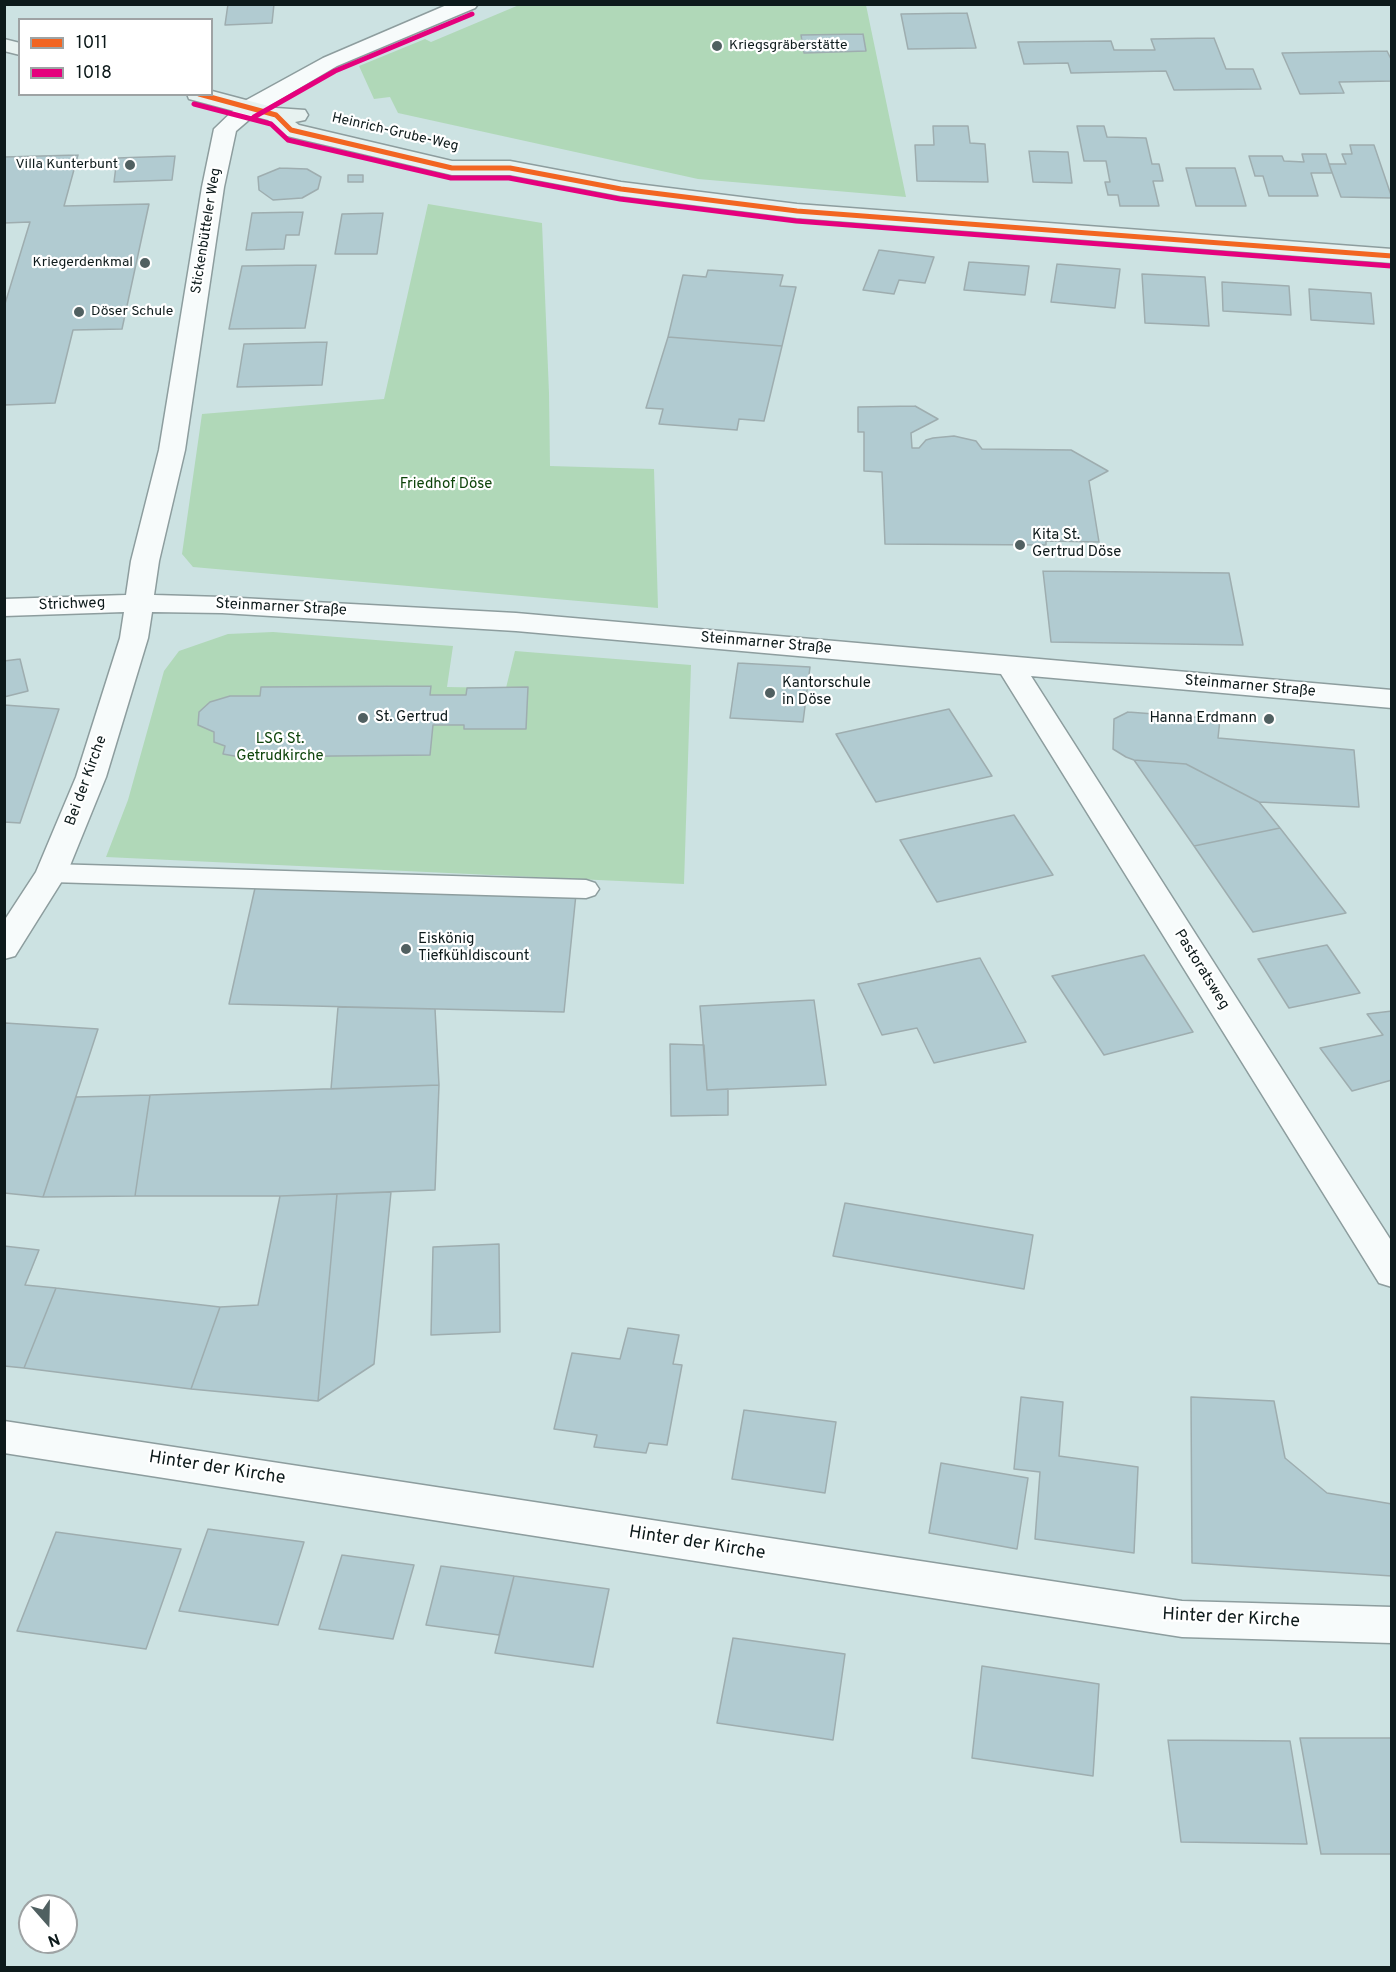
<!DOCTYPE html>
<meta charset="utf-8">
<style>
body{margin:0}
#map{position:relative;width:1396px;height:1972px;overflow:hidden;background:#cce2e2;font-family:Overpass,sans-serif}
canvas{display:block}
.frame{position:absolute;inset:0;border:6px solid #0d1a1b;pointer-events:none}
.legend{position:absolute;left:18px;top:18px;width:195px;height:78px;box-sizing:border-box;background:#fff;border:2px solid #9ea3a4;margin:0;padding:8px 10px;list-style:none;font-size:18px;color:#0d1a1b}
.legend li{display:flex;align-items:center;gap:12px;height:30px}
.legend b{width:30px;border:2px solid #9ea3a4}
.north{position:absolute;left:18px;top:1894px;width:60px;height:60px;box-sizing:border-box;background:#fff;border:2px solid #9ea3a4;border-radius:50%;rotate:160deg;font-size:16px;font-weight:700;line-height:24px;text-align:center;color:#0d1a1b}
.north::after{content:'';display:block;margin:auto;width:21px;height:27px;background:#506061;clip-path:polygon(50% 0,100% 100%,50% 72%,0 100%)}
</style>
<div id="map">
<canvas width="1396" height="1972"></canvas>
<div class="frame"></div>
<ul class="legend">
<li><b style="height:8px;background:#f26522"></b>1011</li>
<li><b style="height:8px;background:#e5007d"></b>1018</li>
</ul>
<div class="north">N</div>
</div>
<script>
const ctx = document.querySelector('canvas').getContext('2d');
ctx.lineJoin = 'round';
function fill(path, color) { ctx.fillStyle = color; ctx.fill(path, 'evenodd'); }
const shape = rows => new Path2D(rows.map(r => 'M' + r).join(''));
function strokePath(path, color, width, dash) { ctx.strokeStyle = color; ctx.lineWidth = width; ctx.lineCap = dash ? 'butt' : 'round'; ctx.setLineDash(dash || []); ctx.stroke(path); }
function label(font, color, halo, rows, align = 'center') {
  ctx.font = font + ' Overpass,sans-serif'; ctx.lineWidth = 4.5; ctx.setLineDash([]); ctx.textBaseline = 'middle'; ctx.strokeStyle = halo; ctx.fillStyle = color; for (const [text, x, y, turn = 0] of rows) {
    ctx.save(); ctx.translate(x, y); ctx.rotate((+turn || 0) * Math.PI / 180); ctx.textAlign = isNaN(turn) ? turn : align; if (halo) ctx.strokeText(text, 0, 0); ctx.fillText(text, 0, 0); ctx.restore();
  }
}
fill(shape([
 [519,5,866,5,906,197,698,179,398,113,390,97,374,99,359,66,425,39,431,42],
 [428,204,542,223,549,393,550,466,654,469,658,608,193,567,182,554,202,414,384,399],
 [273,632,453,646,447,687,506,688,515,651,691,665,684,884,106,857,128,800,164,671,179,651,228,634]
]), '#b0d8b8');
const building = shape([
 [228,4,274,4,272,23,225,25,228,4],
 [967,13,976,48,908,49,901,14,967,13],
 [863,34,866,51,804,53,801,35,863,34],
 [1214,38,1226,69,1253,69,1261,89,1174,90,1166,71,1071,73,1068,63,1024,64,1018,42,1111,41,1114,50,1155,50,1151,39,1214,38],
 [1387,51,1392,61,1392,81,1339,82,1344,93,1300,94,1282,53,1387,51],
 [933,126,968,126,970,143,985,144,988,182,917,181,915,145,934,145,933,126],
 [1077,126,1104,126,1107,137,1146,138,1152,164,1159,164,1163,181,1153,181,1159,206,1120,206,1118,195,1108,195,1105,182,1110,182,1106,161,1084,161,1077,126],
 [1350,145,1374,145,1392,198,1341,197,1329,164,1346,164,1342,154,1352,154,1350,145],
 [1029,151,1068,152,1072,183,1033,182,1029,151],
 [1302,154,1326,154,1332,173,1311,173,1318,196,1269,196,1263,176,1255,176,1249,156,1282,156,1284,161,1304,162,1302,154],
 [78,155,64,206,149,204,122,329,73,330,55,403,4,405,4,307,30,222,4,223,4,157,78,155],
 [175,156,172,180,114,182,117,158,175,156],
 [280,168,307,169,321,177,318,189,302,198,273,200,259,190,258,177,280,168],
 [1186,168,1235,168,1246,206,1196,206,1186,168],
 [348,175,363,175,363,182,348,182,348,175],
 [303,212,299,235,286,235,284,249,246,250,252,213,303,212],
 [383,213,377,254,335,254,342,214,383,213],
 [879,250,934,257,925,283,899,280,894,294,863,290,879,250],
 [969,262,1029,266,1025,295,964,290,969,262],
 [1057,264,1120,269,1115,308,1051,302,1057,264],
 [316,265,305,328,229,329,242,266,316,265],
 [708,270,783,275,780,286,796,287,782,346,668,337,683,275,706,277,708,270],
 [1142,274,1205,277,1209,326,1145,323,1142,274],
 [1222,282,1289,286,1291,315,1223,311,1222,282],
 [1309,289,1371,293,1374,324,1311,320,1309,289],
 [668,337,782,346,764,421,739,419,737,430,659,424,663,409,646,408,668,337],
 [327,342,322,385,237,387,244,344,327,342],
 [915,406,938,419,911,433,912,448,919,448,926,440,933,438,954,436,976,441,982,449,1071,450,1108,471,1089,481,1099,542,1046,541,1046,545,885,544,882,472,864,471,864,432,858,432,858,407,915,406],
 [1043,571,1229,573,1243,645,1051,642,1043,571],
 [20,659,28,691,4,697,4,661,20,659],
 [738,663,810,667,803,722,730,718,738,663],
 [431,686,430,695,466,695,467,688,528,687,526,729,464,729,464,725,433,725,430,755,240,757,223,754,225,746,214,742,214,732,198,725,199,712,210,702,230,696,260,696,261,687,431,686],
 [4,705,59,709,20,823,4,822,4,705],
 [949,709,992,776,876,802,836,734,949,709],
 [1128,712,1220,719,1218,738,1354,750,1359,807,1259,802,1186,764,1134,760,1126,757,1113,749,1114,719,1128,712],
 [1134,760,1186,764,1259,802,1280,828,1194,846,1134,760],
 [1014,815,1053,875,937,902,900,840,1014,815],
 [1280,828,1346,913,1253,932,1194,846,1280,828],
 [255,888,576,894,564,1012,229,1004,255,888],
 [1327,945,1360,993,1289,1008,1258,959,1327,945],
 [1144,955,1193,1032,1104,1055,1052,976,1144,955],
 [980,958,1026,1042,934,1063,917,1028,882,1035,858,984,980,958],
 [814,1000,826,1085,707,1090,700,1006,814,1000],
 [338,1007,435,1009,439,1085,331,1089,338,1007],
 [1392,1011,1392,1080,1352,1091,1320,1048,1383,1035,1367,1014,1392,1011],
 [5,1023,98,1029,43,1197,4,1193,5,1023],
 [670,1044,704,1045,707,1090,728,1089,728,1115,671,1116,670,1044],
 [439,1085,435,1190,280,1196,135,1196,150,1095,439,1085],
 [150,1095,135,1196,43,1197,76,1097,150,1095],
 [391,1192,374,1364,318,1401,337,1194,391,1192],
 [337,1194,318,1401,191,1389,220,1307,258,1305,280,1196,337,1194],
 [845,1203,1033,1235,1024,1289,833,1256,845,1203],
 [499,1244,500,1332,431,1335,433,1247,499,1244],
 [4,1246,39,1250,25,1285,56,1288,24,1368,4,1366,4,1246],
 [56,1288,220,1307,191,1389,24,1368,56,1288],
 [628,1328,679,1335,673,1364,682,1365,667,1445,649,1443,646,1453,594,1447,597,1435,554,1429,572,1353,620,1359,628,1328],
 [1021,1397,1063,1402,1059,1456,1138,1467,1134,1553,1035,1539,1040,1472,1014,1469,1021,1397],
 [1191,1397,1274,1401,1285,1458,1327,1493,1392,1504,1392,1576,1192,1563,1191,1397],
 [744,1410,836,1422,825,1493,732,1479,744,1410],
 [941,1463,1028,1478,1017,1549,929,1533,941,1463],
 [208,1529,304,1542,278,1625,179,1611,208,1529],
 [56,1532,181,1549,146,1649,17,1631,56,1532],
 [342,1555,414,1565,393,1639,319,1629,342,1555],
 [441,1566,514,1576,499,1635,426,1625,441,1566],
 [514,1576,609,1589,593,1667,495,1653,514,1576],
 [733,1638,845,1654,833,1740,717,1723,733,1638],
 [982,1666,1099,1684,1093,1776,972,1758,982,1666],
 [1300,1738,1392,1738,1392,1854,1321,1854,1300,1738],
 [1168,1740,1290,1741,1307,1844,1181,1842,1168,1740]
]);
fill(building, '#b1cbd1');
strokePath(building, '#9eadaf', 1.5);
const lane = shape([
 [51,864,586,880,595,883,599,889,595,895,586,898,51,882,42,879,38,873,42,867,51,864]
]);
const street = shape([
 [449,4,478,4,475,8,337,66,257,113,236,131,224,187,185,450,159,561,154,595,222,597,516,613,1392,690,1392,708,1031,676,1392,1242,1392,1287,1379,1283,1001,674,516,631,222,613,152,612,148,638,106,777,67,873,15,956,4,959,4,921,36,872,76,777,120,638,124,612,4,616,4,599,126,595,131,561,159,450,202,187,214,129,241,103,323,58,449,4],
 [4,1421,1182,1601,1392,1607,1392,1643,1182,1637,4,1453,4,1421]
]);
const secondary = shape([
 [4,39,20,43,20,55,4,51,4,39],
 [212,91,276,108,305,110,308,115,305,120,295,122,299,125,452,161,510,161,621,182,797,204,1392,249,1392,263,797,218,621,196,510,175,452,175,283,135,268,120,189,99,187,94,212,94,212,91]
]);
strokePath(lane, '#8d9d9e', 3);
strokePath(street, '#8d9d9e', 3);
strokePath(secondary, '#8d9d9e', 3);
fill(lane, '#f7fbfb');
fill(street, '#f7fbfb');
fill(secondary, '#e7f2f0');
strokePath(shape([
 [199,94,276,115,291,130,452,168,510,168,621,189,797,211,1392,256]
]), '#f26522', 5);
strokePath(shape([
 [194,104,271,124,288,140,451,178,509,178,620,199,796,221,1391,266],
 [254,117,335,71,472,14]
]), '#e5007d', 5);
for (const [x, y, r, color] of [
 [717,46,6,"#506061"],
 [130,165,6,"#506061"],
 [145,263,6,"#506061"],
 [79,312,6,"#506061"],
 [1020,545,6,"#506061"],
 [770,693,6,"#506061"],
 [363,718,6,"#506061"],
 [1269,719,6,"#506061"],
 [406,949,6,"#506061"]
]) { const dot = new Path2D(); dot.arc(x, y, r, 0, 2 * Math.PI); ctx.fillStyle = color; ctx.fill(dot); strokePath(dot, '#fff', 2); }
label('14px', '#0d1a1b', '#fff', [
 ["Kriegsgräberstätte",729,46],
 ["Villa Kunterbunt",118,165,"right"],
 ["Kriegerdenkmal",133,263,"right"],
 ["Döser Schule",91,312]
], 'left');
label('14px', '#0d1a1b', '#fff', [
 ["Heinrich-Grube-Weg",395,133,13],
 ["Stickenbütteler Weg",207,231,-81]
]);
label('15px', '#0e440a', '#fff', [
 ["Friedhof Döse",446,485],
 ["LSG St.",280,740],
 ["Getrudkirche",280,757]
]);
label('15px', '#0d1a1b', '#fff', [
 ["Kita St.",1032,536],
 ["Gertrud Döse",1032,553],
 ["Kantorschule",782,684],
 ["in Döse",782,701],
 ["St. Gertrud",375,718],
 ["Hanna Erdmann",1257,719,"right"],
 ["Eiskönig",418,940],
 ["Tiefkühldiscount",418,957]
], 'left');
label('15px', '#0d1a1b', '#fff', [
 ["Strichweg",72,605,-2],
 ["Steinmarner Straße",281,608,3],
 ["Steinmarner Straße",766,644,5],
 ["Steinmarner Straße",1250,687,5],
 ["Bei der Kirche",87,781,-70],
 ["Pastoratsweg",1201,970,58]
]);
label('18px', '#0d1a1b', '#fff', [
 ["Hinter der Kirche",217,1469,9],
 ["Hinter der Kirche",697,1544,9],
 ["Hinter der Kirche",1231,1619,3]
]);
</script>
